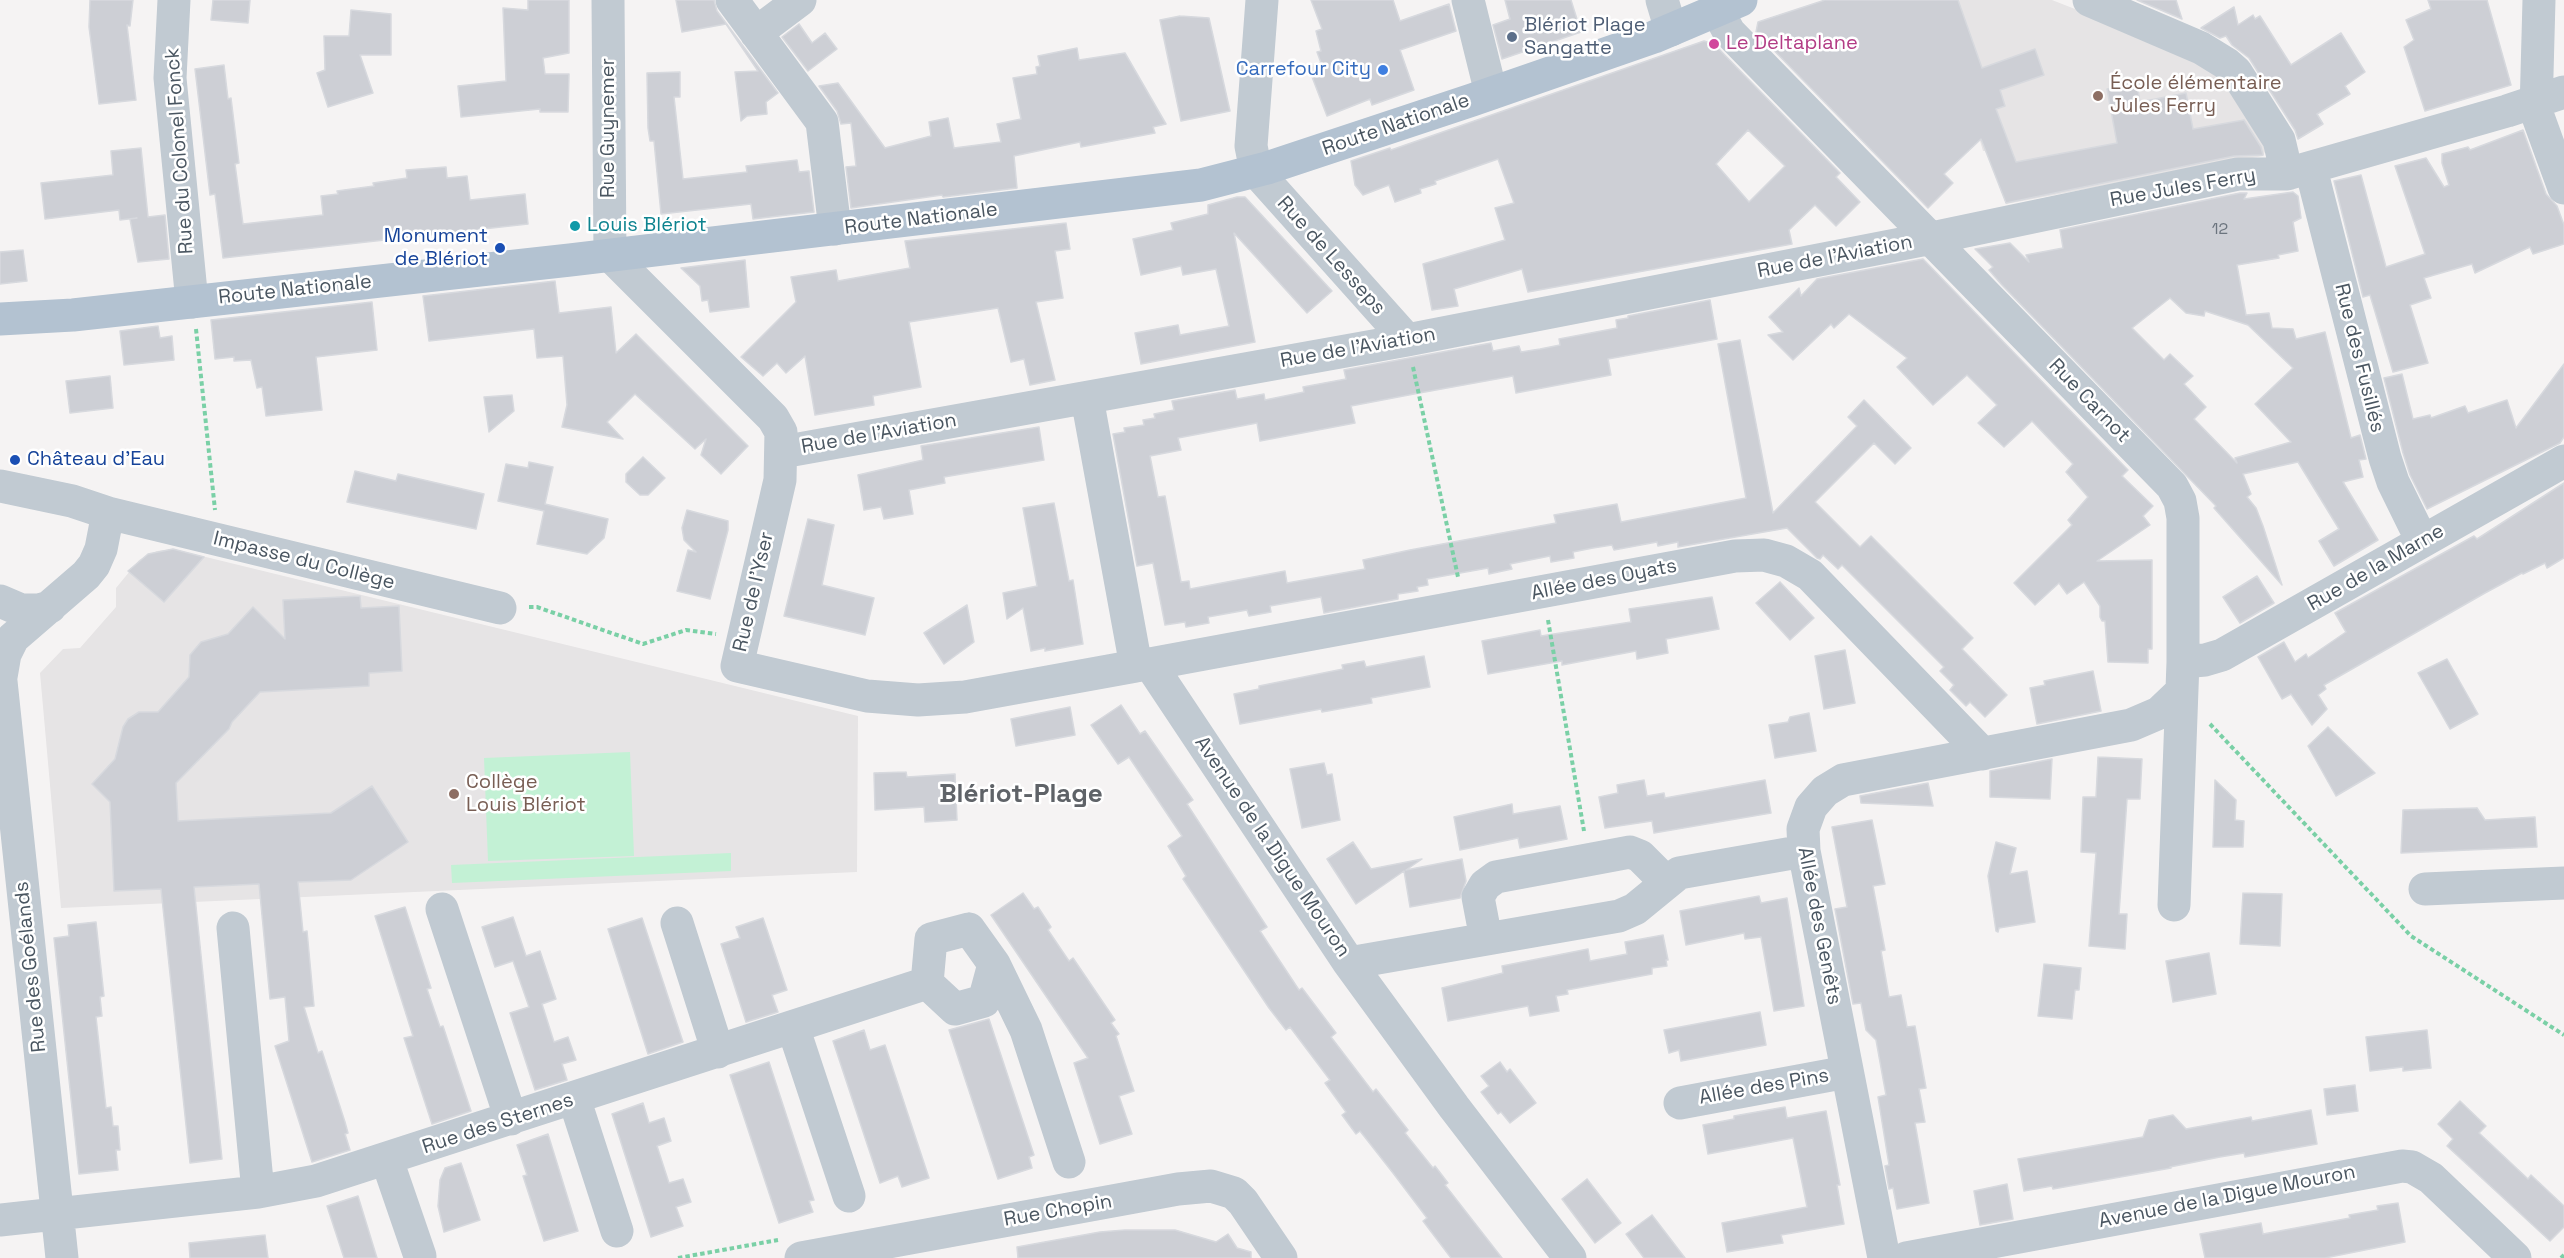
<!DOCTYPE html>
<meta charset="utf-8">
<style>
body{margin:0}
canvas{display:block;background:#f5f3f3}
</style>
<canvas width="2564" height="1258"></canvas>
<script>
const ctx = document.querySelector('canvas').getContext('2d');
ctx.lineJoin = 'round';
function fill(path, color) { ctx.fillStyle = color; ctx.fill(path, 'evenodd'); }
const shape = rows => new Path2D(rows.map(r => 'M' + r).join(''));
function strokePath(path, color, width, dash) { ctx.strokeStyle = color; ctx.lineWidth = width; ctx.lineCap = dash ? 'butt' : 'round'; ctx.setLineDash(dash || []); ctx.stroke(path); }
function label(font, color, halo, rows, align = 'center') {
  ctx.font = font + ' "Space Grotesk",sans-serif'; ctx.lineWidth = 5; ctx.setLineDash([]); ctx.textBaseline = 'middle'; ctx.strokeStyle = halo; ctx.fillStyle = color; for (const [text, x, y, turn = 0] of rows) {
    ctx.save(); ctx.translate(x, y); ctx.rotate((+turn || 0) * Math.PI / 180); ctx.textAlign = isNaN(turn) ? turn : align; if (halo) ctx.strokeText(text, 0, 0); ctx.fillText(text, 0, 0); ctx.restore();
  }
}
fill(shape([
 [1960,0,2052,0,2210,62,2269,142,2263,156,2006,204,1986,151,1983,151,1973,117,1929,11],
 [173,549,858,716,857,872,61,908,40,673,63,649,80,648,116,607,116,588,139,560,157,551]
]), '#e6e4e5');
fill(shape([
 [630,752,634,856,488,861,484,758],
 [731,853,731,871,452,883,451,865]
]), '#c3f1d5');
const building = shape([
 [90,0,133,0,130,26,127,25,136,100,99,104,89,27,90,0],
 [213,0,250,0,248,23,211,20,213,0],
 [528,0,569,0,569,53,543,58,545,74,569,74,568,112,540,112,540,109,461,117,458,86,506,81,503,8,528,10,528,0],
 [676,0,714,0,717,11,778,93,766,102,767,114,747,116,741,121,735,72,758,71,726,24,682,32,676,0],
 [1311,0,1393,0,1400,21,1449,4,1456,31,1400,50,1414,90,1372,105,1370,99,1327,116,1309,69,1310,66,1321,63,1317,52,1321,51,1316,31,1322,29,1311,0],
 [1505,0,1571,0,1581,32,1502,59,1493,25,1510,19,1505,0],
 [1825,0,1958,0,1982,68,2035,49,2044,75,2000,90,2005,106,1996,109,2016,162,2117,143,2107,89,2137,84,2140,102,2186,93,2193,129,2244,120,2261,147,2263,155,2234,156,2006,203,1981,139,1944,174,1953,183,1928,208,1756,32,1758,22,1825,0],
 [2137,0,2176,0,2182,19,2137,0],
 [2428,0,2487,0,2511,85,2425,111,2404,47,2414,40,2406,20,2431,9,2428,0],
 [2234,7,2238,25,2253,15,2255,19,2260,16,2291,65,2341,33,2365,72,2345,86,2350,94,2317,114,2323,124,2298,139,2295,130,2249,58,2232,45,2226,36,2220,38,2201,28,2234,7],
 [351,10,391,14,391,55,360,55,373,93,328,107,317,73,325,70,324,36,349,36,351,10],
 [1180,16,1209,18,1230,111,1181,121,1160,20,1180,16],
 [799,24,812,43,825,33,837,49,808,71,782,37,799,24],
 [1704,41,1714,44,1840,173,1836,177,1860,202,1836,226,1815,205,1789,230,1792,244,1528,292,1522,269,1454,289,1458,306,1432,310,1423,264,1505,240,1495,208,1514,203,1498,159,1435,181,1436,184,1420,189,1421,193,1395,202,1389,185,1363,195,1355,185,1351,161,1390,148,1391,150,1704,41],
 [1748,130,1785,166,1749,202,1716,164,1748,130],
 [1077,48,1079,60,1125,53,1166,124,1153,127,1155,133,1081,147,1080,142,1014,156,1017,188,943,197,942,195,851,208,846,167,856,166,851,123,841,124,837,111,819,86,838,83,885,148,931,136,929,122,948,118,954,148,1001,142,997,124,1021,119,1013,78,1037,74,1036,67,1040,66,1038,56,1077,48],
 [224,65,228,99,231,98,239,163,235,164,243,224,323,215,321,196,338,194,337,191,374,186,373,183,407,178,406,170,446,167,447,178,467,176,470,200,525,194,528,224,223,258,215,194,210,195,195,69,224,65],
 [680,72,680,97,674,97,683,179,747,172,746,166,797,160,799,172,809,171,814,212,753,219,751,204,661,214,654,141,650,141,648,128,647,73,680,72],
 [2523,130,2546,194,2557,206,2564,225,2564,244,2533,254,2530,247,2475,273,2472,264,2424,278,2431,298,2410,305,2428,363,2393,372,2370,295,2363,297,2334,181,2361,175,2386,267,2425,254,2395,166,2426,158,2444,187,2449,185,2442,163,2442,154,2468,147,2470,150,2523,130],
 [141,148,148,217,165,215,169,259,138,262,130,219,137,218,120,220,119,210,45,219,41,183,113,175,111,151,141,148],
 [2293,192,2298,196,2301,218,2293,222,2298,251,2278,255,2279,258,2237,265,2246,315,2269,313,2272,328,2293,329,2296,339,2325,332,2351,438,2360,435,2366,459,2359,460,2363,477,2343,482,2378,540,2334,566,2319,541,2339,529,2298,462,2243,474,2251,494,2247,497,2256,508,2263,526,2282,585,2214,508,2216,506,2002,285,1989,270,1993,267,1975,249,2010,243,2029,262,2026,255,2063,248,2060,230,2240,193,2247,193,2244,199,2293,192],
 [2170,298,2186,313,2204,316,2205,311,2248,325,2293,368,2255,404,2291,442,2235,458,2237,463,2194,419,2206,407,2184,384,2193,376,2170,354,2164,360,2132,328,2170,298],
 [1237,197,1245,197,1332,291,1307,313,1234,233,1255,342,1141,364,1135,333,1178,325,1180,335,1229,326,1216,269,1183,275,1181,266,1141,275,1133,239,1173,230,1171,223,1208,214,1208,205,1237,197],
 [1066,223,1070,249,1055,251,1063,298,1036,302,1055,380,1030,385,1024,359,1011,362,998,308,909,322,921,387,873,396,874,405,815,415,805,356,786,373,777,363,763,376,741,357,796,302,791,277,836,270,838,281,910,268,905,241,1066,223],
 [23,250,27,281,0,284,0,252,23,250],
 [1923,259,2128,470,2122,476,2153,506,2143,516,2150,525,2097,561,2152,560,2152,649,2148,649,2148,663,2108,662,2105,621,2102,621,2100,617,2100,606,2084,582,2067,594,2059,583,2035,605,2014,583,2072,525,2068,520,2088,497,2066,472,2073,464,2032,421,2004,447,1978,423,1997,405,1967,375,1933,405,1897,367,1907,358,1849,314,1834,328,1831,324,1793,360,1768,335,1783,332,1769,317,1799,288,1801,296,1817,279,1923,259],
 [745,260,749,307,710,312,708,300,702,301,700,286,681,268,745,260],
 [555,281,559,313,611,307,616,353,636,334,748,446,721,474,701,455,706,439,695,449,635,394,607,422,623,439,562,427,567,405,563,356,537,358,534,329,429,341,423,296,555,281],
 [1710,300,1717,339,1608,359,1611,375,1516,393,1513,376,1414,394,1351,406,1355,423,1260,441,1257,423,1178,438,1181,450,1150,456,1158,497,1165,496,1181,582,1189,581,1190,589,1285,571,1287,583,1365,569,1363,560,1410,550,1556,523,1554,515,1617,504,1621,522,1746,498,1718,344,1740,340,1773,513,1857,426,1848,417,1864,400,1911,448,1895,464,1874,443,1815,502,1860,547,1871,536,1973,638,1962,649,2007,695,1985,717,1970,702,1966,706,1950,690,1954,685,1940,671,1944,667,1842,565,1838,569,1823,555,1820,559,1817,558,1787,528,1678,547,1678,542,1658,546,1657,542,1614,550,1612,545,1593,548,1573,552,1574,558,1551,562,1550,556,1510,564,1512,569,1489,574,1488,568,1427,579,1428,585,1417,587,1418,591,1398,594,1398,599,1324,613,1321,597,1270,606,1271,612,1249,616,1247,610,1208,617,1209,623,1186,627,1185,622,1165,625,1153,563,1137,566,1113,434,1125,432,1124,428,1144,425,1143,420,1155,418,1154,414,1174,410,1172,401,1235,390,1237,399,1264,394,1265,400,1304,392,1303,387,1346,379,1344,370,1491,343,1493,351,1519,346,1521,352,1540,349,1560,345,1559,339,1617,328,1616,320,1628,318,1628,316,1710,300],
 [372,302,377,350,316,357,322,410,266,416,262,387,257,388,251,360,234,361,234,357,215,359,211,320,372,302],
 [158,326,160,338,172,336,174,360,124,365,120,331,158,326],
 [2564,364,2564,437,2560,443,2427,509,2410,475,2403,453,2384,378,2402,374,2413,419,2430,415,2431,418,2465,406,2468,413,2507,400,2516,428,2564,364],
 [110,376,113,408,70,413,66,381,110,376],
 [512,395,514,411,489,432,484,397,512,395],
 [1039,427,1044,460,944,477,945,483,909,490,913,514,884,519,881,507,864,510,858,475,923,460,921,446,1039,427],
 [643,457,665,478,648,495,640,495,626,482,626,474,643,457],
 [529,462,553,467,545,504,608,519,604,538,587,554,537,544,544,511,498,501,506,464,528,468,529,462],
 [355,471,396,481,398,474,484,494,476,529,347,502,355,471],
 [2564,483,2564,558,2547,568,2545,563,2523,574,2522,573,2485,593,2324,685,2326,689,2318,695,2327,709,2312,725,2291,694,2282,699,2258,657,2284,642,2295,662,2306,654,2308,658,2346,632,2335,613,2474,536,2477,539,2564,483],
 [1054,503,1069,581,1073,580,1083,644,1045,651,1045,648,1031,651,1023,608,1007,619,1003,593,1037,586,1023,508,1054,503],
 [687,510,728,521,728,530,710,599,677,591,688,550,696,552,684,540,682,528,687,510],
 [808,519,834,525,822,585,874,598,865,635,784,616,808,519],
 [173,549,204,557,164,602,128,571,148,554,173,549],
 [2257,576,2274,603,2240,623,2223,597,2257,576],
 [1780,582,1814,618,1790,640,1756,603,1780,582],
 [360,596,361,608,399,606,402,671,369,673,369,686,260,692,232,722,229,729,176,783,178,821,331,813,372,786,408,842,351,880,298,882,303,932,307,931,314,1006,304,1007,318,1053,322,1051,345,1122,348,1133,345,1134,350,1150,312,1162,275,1046,289,1041,285,997,270,999,259,884,194,887,222,1159,190,1163,161,889,114,891,110,802,92,784,115,759,123,727,128,719,139,712,158,712,189,677,190,655,201,642,228,634,253,607,285,639,283,600,360,596],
 [1712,597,1719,629,1666,639,1668,653,1637,659,1636,651,1562,665,1562,661,1488,674,1482,641,1540,630,1541,636,1631,622,1629,609,1712,597],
 [967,605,974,642,944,664,924,633,967,605],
 [1845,650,1855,703,1824,709,1815,656,1845,650],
 [1424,656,1430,687,1371,698,1372,703,1322,712,1321,709,1240,724,1234,694,1259,689,1259,686,1343,669,1342,665,1364,661,1366,667,1424,656],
 [2447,659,2478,714,2450,729,2418,673,2447,659],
 [2093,671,2101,711,2037,724,2030,688,2045,685,2044,681,2093,671],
 [1121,705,1140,734,1145,731,1193,800,1187,804,1267,927,1260,931,1299,990,1302,988,1336,1033,1331,1037,1373,1092,1376,1089,1408,1130,1405,1133,1433,1168,1435,1166,1448,1183,1445,1185,1502,1258,1451,1258,1423,1221,1427,1218,1393,1173,1360,1131,1356,1134,1342,1115,1346,1112,1325,1083,1330,1080,1290,1027,1286,1030,1269,1008,1183,879,1186,876,1168,846,1182,836,1129,757,1118,764,1091,725,1121,705],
 [1070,707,1075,735,1016,746,1011,719,1070,707],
 [1809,713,1816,751,1775,758,1769,725,1788,722,1790,717,1809,713],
 [2328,727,2375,773,2336,796,2308,746,2328,727],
 [2098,757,2142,759,2140,799,2127,799,2119,914,2127,914,2125,949,2089,946,2096,853,2081,852,2083,797,2096,797,2098,757],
 [2052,759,2050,799,1990,797,1990,771,2052,759],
 [1324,763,1327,775,1332,774,1340,820,1302,828,1290,769,1324,763],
 [906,772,907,777,955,774,957,820,925,822,924,807,875,810,874,773,906,772],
 [1644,780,1647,796,1664,793,1665,798,1765,780,1771,813,1654,833,1652,821,1605,828,1599,797,1618,793,1617,785,1644,780],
 [2215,780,2236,800,2235,820,2244,821,2243,847,2213,847,2215,780],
 [1928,783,1933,806,1861,803,1860,796,1928,783],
 [1512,804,1513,814,1560,806,1567,839,1520,848,1518,838,1460,850,1454,817,1512,804],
 [2477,808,2485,820,2535,817,2537,847,2401,853,2403,810,2477,808],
 [1872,820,1885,884,1873,886,1885,950,1881,951,1889,997,1901,995,1907,1027,1915,1026,1926,1088,1919,1089,1925,1122,1915,1123,1929,1203,1897,1209,1893,1188,1889,1189,1885,1166,1889,1165,1878,1097,1886,1095,1876,1040,1866,1030,1861,1003,1853,1004,1835,909,1847,907,1832,827,1872,820],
 [1353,842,1371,869,1422,859,1406,870,1462,859,1466,881,1460,898,1410,907,1404,871,1356,904,1327,859,1353,842],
 [1996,842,2016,848,2010,874,2027,871,2035,922,1999,928,1998,932,1996,931,1988,876,1996,842],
 [1023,893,1034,909,1038,907,1051,927,1048,930,1069,961,1073,958,1115,1020,1111,1023,1119,1034,1116,1036,1134,1091,1119,1096,1132,1134,1100,1144,1074,1063,1088,1058,991,915,1023,893],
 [2243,893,2282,894,2280,946,2240,944,2243,893],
 [1759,896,1761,903,1787,898,1804,1006,1774,1011,1761,937,1745,939,1744,933,1686,945,1680,911,1759,896],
 [405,907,431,988,427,989,440,1027,443,1026,471,1111,432,1124,404,1038,413,1036,375,916,405,907],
 [513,917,526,956,540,951,556,999,542,1004,554,1042,568,1037,576,1060,562,1064,567,1080,535,1090,510,1013,529,1007,513,961,495,967,482,927,513,917],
 [642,918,683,1042,648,1054,608,929,642,918],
 [763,918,787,990,772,995,778,1012,746,1022,721,944,740,938,736,927,763,918],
 [96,922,104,996,100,997,102,1016,96,1017,106,1108,111,1107,113,1126,118,1126,120,1150,116,1150,118,1170,79,1174,54,938,69,936,68,925,96,922],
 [1663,935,1668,960,1666,960,1667,966,1652,968,1652,974,1567,990,1568,994,1556,996,1559,1011,1530,1016,1528,1006,1448,1021,1442,988,1503,973,1502,966,1588,949,1590,961,1627,954,1625,942,1663,935],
 [2209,953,2216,994,2173,1002,2166,961,2209,953],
 [2044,964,2081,968,2079,990,2075,990,2072,1019,2038,1016,2044,964],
 [1760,1012,1766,1045,1681,1061,1679,1050,1669,1053,1664,1030,1760,1012],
 [989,1019,1034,1155,1029,1157,1032,1168,998,1179,949,1030,989,1019],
 [864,1030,870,1050,885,1045,929,1178,902,1187,898,1176,880,1183,833,1041,864,1030],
 [2427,1030,2431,1068,2403,1071,2403,1067,2370,1071,2366,1037,2427,1030],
 [769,1062,814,1200,809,1201,813,1212,779,1223,730,1075,769,1062],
 [1500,1062,1507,1072,1510,1069,1536,1103,1510,1123,1501,1112,1498,1114,1481,1092,1489,1086,1481,1076,1500,1062],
 [2355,1085,2358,1111,2327,1115,2324,1089,2355,1085],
 [2460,1101,2486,1126,2479,1133,2528,1179,2531,1175,2564,1206,2564,1227,2550,1241,2447,1146,2453,1139,2438,1124,2460,1101],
 [643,1103,649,1123,664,1118,671,1141,657,1146,669,1183,683,1179,691,1202,676,1207,683,1226,651,1237,612,1114,643,1103],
 [1785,1107,1787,1118,1826,1111,1840,1185,1837,1185,1844,1224,1781,1235,1783,1243,1727,1252,1722,1223,1807,1207,1793,1138,1708,1154,1703,1125,1734,1119,1734,1116,1785,1107],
 [2311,1110,2317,1144,2245,1157,2244,1153,2220,1157,2170,1167,2171,1168,2053,1189,2052,1186,2024,1191,2018,1159,2143,1137,2149,1120,2173,1115,2186,1129,2251,1117,2252,1121,2311,1110],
 [548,1134,578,1231,544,1241,523,1176,527,1175,517,1145,548,1134],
 [461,1163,480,1220,444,1232,438,1206,440,1180,445,1168,461,1163],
 [1587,1179,1621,1223,1595,1243,1562,1199,1587,1179],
 [2007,1184,2013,1219,1980,1225,1974,1191,2007,1184],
 [358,1196,377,1258,344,1258,327,1206,358,1196],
 [2398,1203,2405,1242,2325,1258,2205,1258,2200,1234,2261,1223,2263,1234,2350,1218,2349,1215,2378,1210,2377,1206,2398,1203],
 [1652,1215,1685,1258,1644,1258,1626,1234,1652,1215],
 [1125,1230,1175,1230,1216,1242,1228,1234,1237,1248,1251,1252,1251,1258,1018,1258,1017,1247,1100,1232,1125,1230],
 [265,1235,268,1258,190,1258,189,1243,265,1235]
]);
fill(building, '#cdcfd5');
strokePath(building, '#d7d9de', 1.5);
strokePath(shape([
 [196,329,215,510],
 [1413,367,1458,577],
 [529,607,537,607,643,644,686,630,716,634],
 [1548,620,1584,831],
 [2210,724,2411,936,2564,1035],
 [678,1258,778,1240],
 [2561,1258,2564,1255]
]), '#7ad0a6', 4, [4.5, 3]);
strokePath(shape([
 [174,0,170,78,192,302],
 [608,0,610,255,773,418,781,432,780,480,737,666,867,696,918,700,965,697,1136,666],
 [732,0,822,122,835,229],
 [1262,0,1251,146,1256,171,1407,340],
 [1468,0,1491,93],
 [1662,0,1671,30],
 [2089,0,2201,48,2227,64,2236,72,2279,140,2287,174],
 [2539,0,2536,111,2564,188],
 [1717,10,1729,32,2172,486,2180,501,2183,518,2183,662,2174,905],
 [756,33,800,0],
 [2311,169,2385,458,2393,482,2422,541],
 [1087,398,1136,666,1150,664,1349,963,1454,1107,1570,1258],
 [782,452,1407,340,1932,238,2238,174,2287,174,2507,111,2564,92],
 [0,486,72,501,108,513,101,549,94,565,86,575,13,638,5,654,1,677],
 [108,513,500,608],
 [0,601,21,610,39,610,50,607],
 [2183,662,2205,660,2222,655,2564,461],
 [1150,664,1735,556,1764,555,1786,561,1810,575,1983,754],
 [0,672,62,1258],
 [2425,889,2564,883],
 [442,909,511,1119],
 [677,923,718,1052],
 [233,928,258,1192],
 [969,929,994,964,984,1001,955,1009,927,983,931,939,969,929],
 [1486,939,1478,897,1485,885,1496,877,1630,852,1640,856,1666,882],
 [1349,963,1619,916,1635,909,1679,873,1804,851],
 [994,964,1026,1030,1069,1162],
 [793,1027,849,1196],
 [574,1098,617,1231],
 [1680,1103,1847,1072],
 [387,1160,420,1256],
 [0,1220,258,1192,316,1181,927,983],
 [801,1258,1178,1189,1211,1186,1234,1193,1243,1202,1281,1258],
 [1884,1258,1804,851,1803,829,1811,807,1825,791,1843,780,2131,725,2159,713,2180,693],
 [1906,1258,2402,1166,2412,1167,2431,1178,2515,1258]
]), '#c1cad2', 33);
strokePath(shape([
 [0,319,73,315,570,260,1201,185,1267,168,1472,100,1654,37,1741,0]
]), '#b3c2d1', 33);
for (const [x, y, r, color] of [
 [1512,37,6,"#5c6f8a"],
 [1714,44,6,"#d1479c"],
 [1383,70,6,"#3f7fe0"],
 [2098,96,6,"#8d6e63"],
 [575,226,6,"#0f9aa8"],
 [500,248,6,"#1a4fb4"],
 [15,460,6,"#1a4fb4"],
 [454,794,6,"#8d6e63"]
]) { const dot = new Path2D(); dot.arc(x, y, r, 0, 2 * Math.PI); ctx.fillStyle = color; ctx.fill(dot); strokePath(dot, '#fff', 2); }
label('16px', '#6b747e', null, [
 ["12",2220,230]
]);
label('20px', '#4e5e75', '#fff', [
 ["Blériot Plage",1524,26],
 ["Sangatte",1524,49]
], 'left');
label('20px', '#b23c85', '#fff', [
 ["Le Deltaplane",1726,44]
], 'left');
label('20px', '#366cbe', '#fff', [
 ["Carrefour City",1371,70]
], 'right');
label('20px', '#785e54', '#fff', [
 ["École élémentaire",2110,84],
 ["Jules Ferry",2110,107],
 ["Collège",466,783],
 ["Louis Blériot",466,806]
], 'left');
label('20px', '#4a5661', '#fff', [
 ["Route Nationale",1396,125,-19],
 ["Rue Guynemer",609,128,-90],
 ["Rue du Colonel Fonck",180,151,-94],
 ["Rue Jules Ferry",2183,188,-10],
 ["Route Nationale",921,219,-7],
 ["Rue de Lesseps",1331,256,48],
 ["Rue de l'Aviation",1835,257,-11],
 ["Route Nationale",295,290,-6],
 ["Rue de l'Aviation",1358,348,-10],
 ["Rue des Fusillés",2359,358,76],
 ["Rue Carnot",2089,401,46],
 ["Rue de l'Aviation",879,434,-10],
 ["Impasse du Collège",304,561,14],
 ["Rue de la Marne",2376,568,-30],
 ["Allée des Oyats",1604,580,-11],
 ["Rue de l'Yser",754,592,-77],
 ["Avenue de la Digue Mouron",1272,847,56],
 ["Allée des Genêts",1819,926,79],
 ["Rue des Goélands",31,967,-96],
 ["Allée des Pins",1764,1087,-10],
 ["Rue des Sternes",498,1124,-18],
 ["Avenue de la Digue Mouron",2227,1197,-11],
 ["Rue Chopin",1058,1211,-10]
]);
label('20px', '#0d838f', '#fff', [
 ["Louis Blériot",587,226]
], 'left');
label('20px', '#164399', '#fff', [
 ["Monument",488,237],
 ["de Blériot",488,260],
 ["Château d'Eau",27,460,"left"]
], 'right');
label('bold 26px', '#5f6368', '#fff', [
 ["Blériot-Plage",1021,795]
]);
</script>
